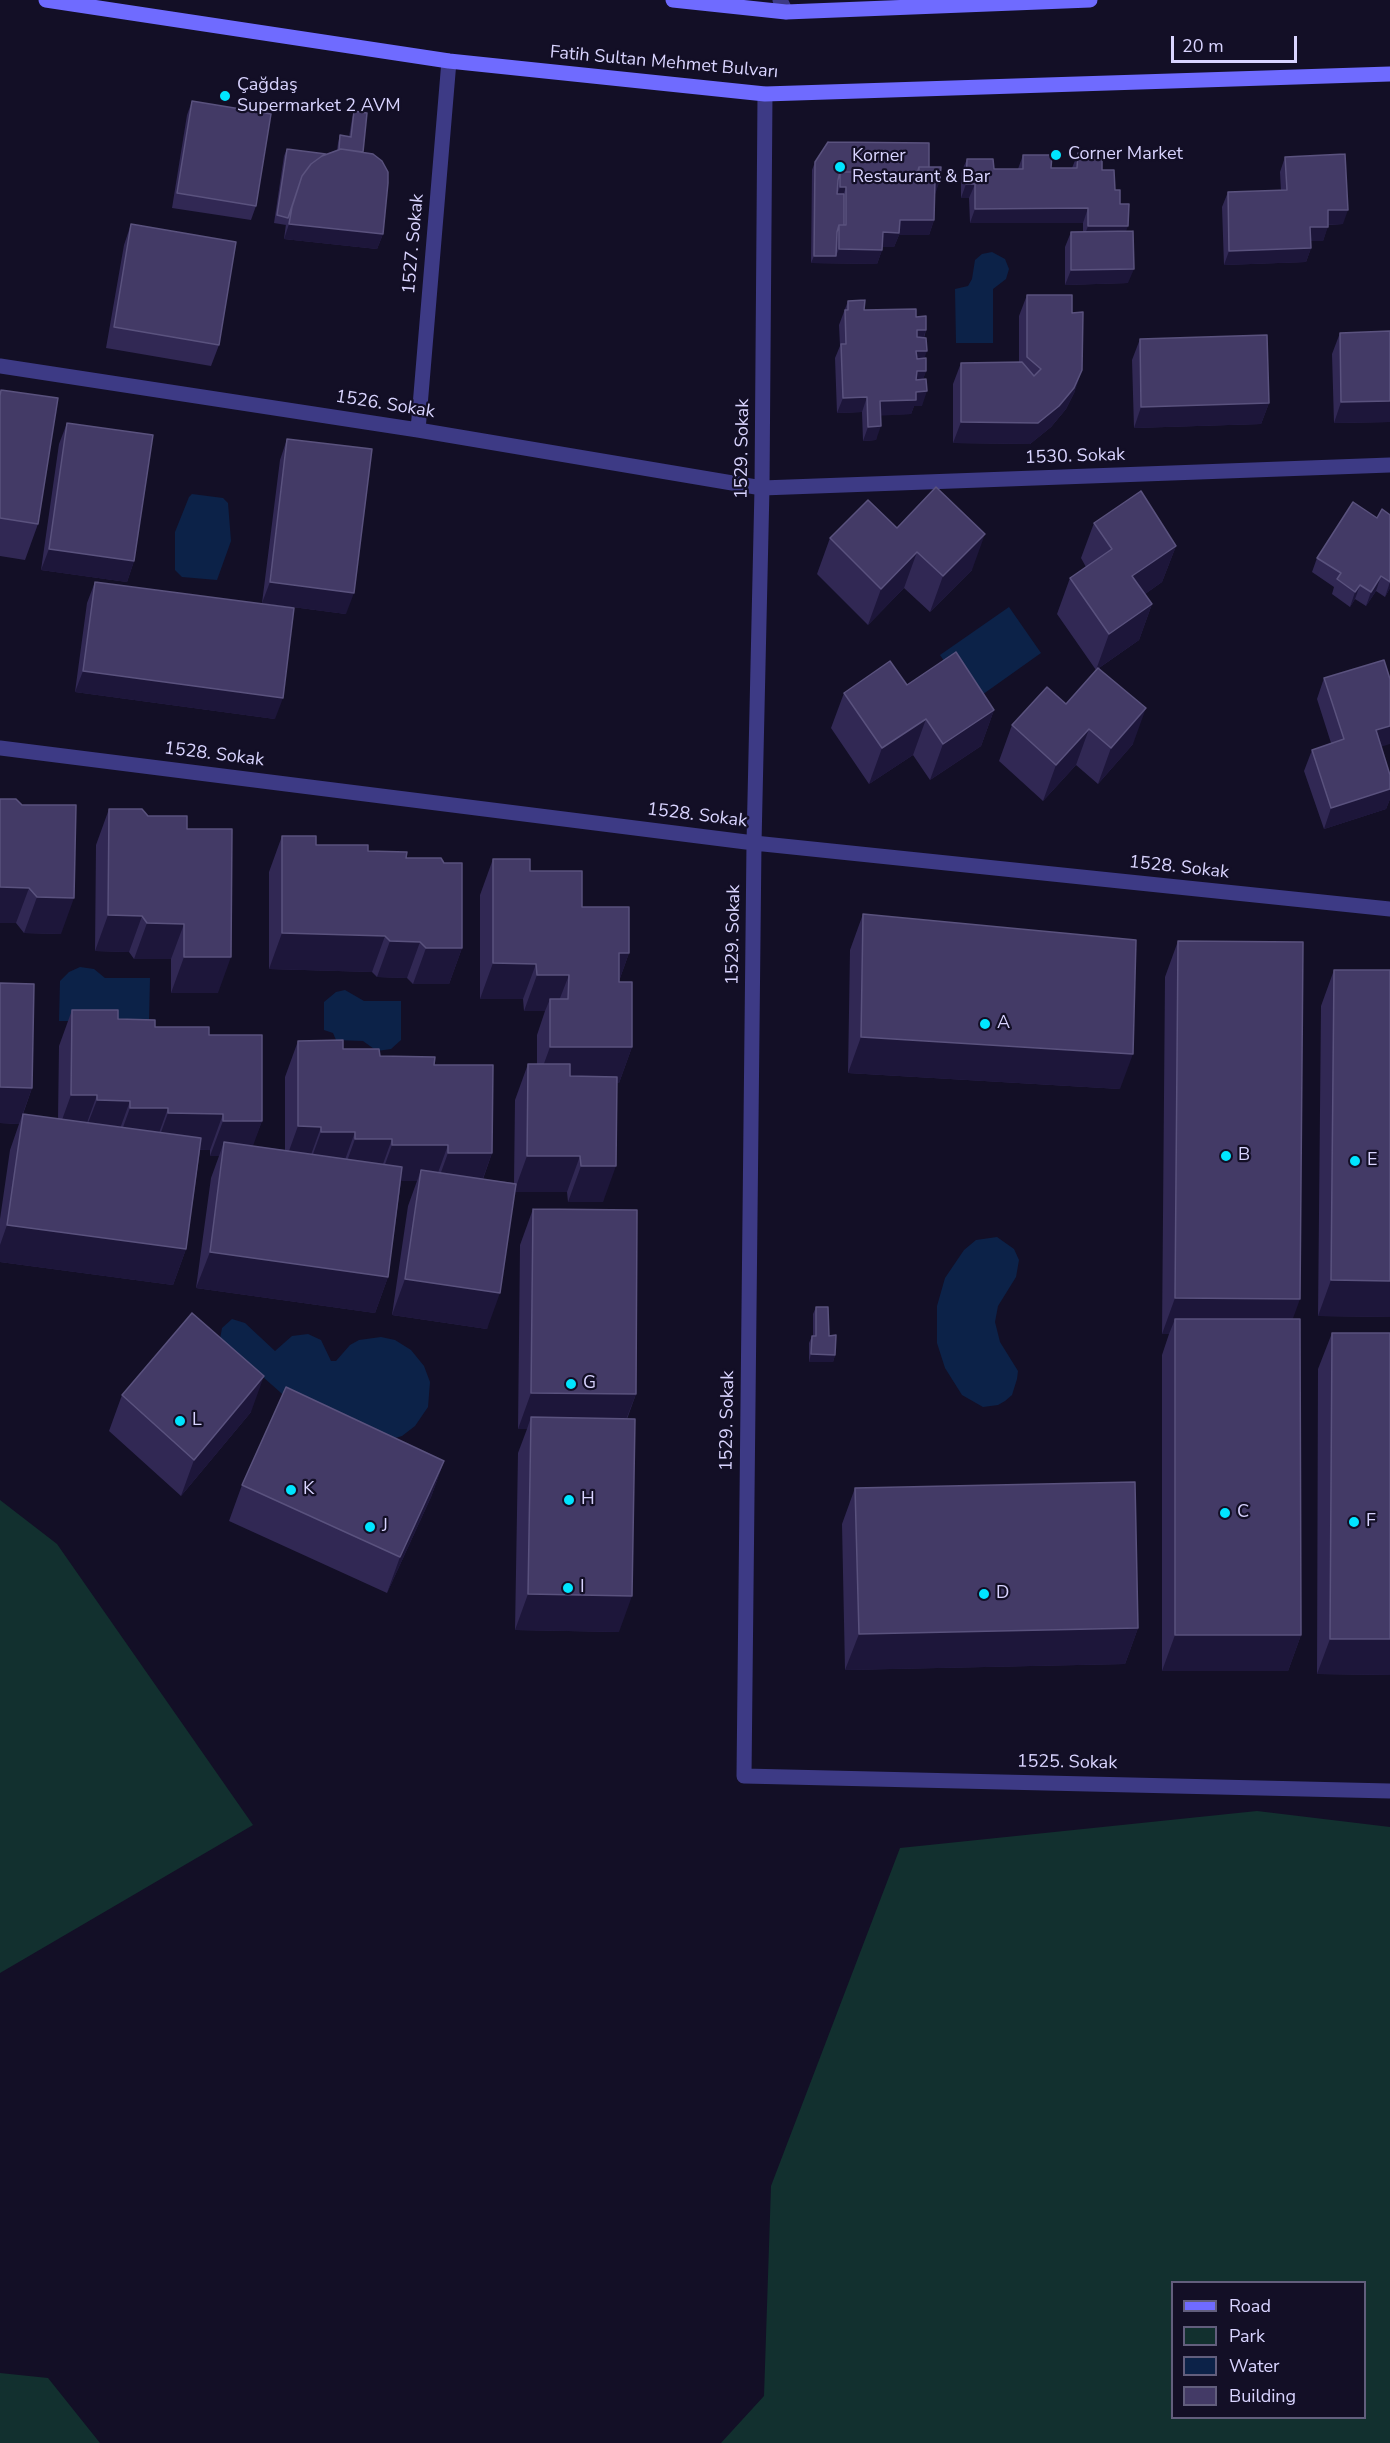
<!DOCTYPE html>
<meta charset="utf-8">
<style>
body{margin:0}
#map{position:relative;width:1390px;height:2443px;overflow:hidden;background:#130f26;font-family:"Nunito Sans",sans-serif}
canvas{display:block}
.legend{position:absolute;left:1171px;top:2281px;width:195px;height:138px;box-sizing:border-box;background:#130f26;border:2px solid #625e7d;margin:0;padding:8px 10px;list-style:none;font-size:18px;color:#d9d4ff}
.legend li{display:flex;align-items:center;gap:12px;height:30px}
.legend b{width:30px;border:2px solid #625e7d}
.scale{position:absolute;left:1171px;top:36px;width:126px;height:27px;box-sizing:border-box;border:3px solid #d9d4ff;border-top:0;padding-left:8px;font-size:18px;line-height:21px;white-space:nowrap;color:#d9d4ff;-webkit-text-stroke:4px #130f26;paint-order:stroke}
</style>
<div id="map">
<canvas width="1390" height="2443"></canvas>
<ul class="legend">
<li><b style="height:8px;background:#6f6bff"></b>Road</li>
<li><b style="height:16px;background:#12302f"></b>Park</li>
<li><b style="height:16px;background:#0c2248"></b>Water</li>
<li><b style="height:16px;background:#433a66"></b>Building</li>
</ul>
<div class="scale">20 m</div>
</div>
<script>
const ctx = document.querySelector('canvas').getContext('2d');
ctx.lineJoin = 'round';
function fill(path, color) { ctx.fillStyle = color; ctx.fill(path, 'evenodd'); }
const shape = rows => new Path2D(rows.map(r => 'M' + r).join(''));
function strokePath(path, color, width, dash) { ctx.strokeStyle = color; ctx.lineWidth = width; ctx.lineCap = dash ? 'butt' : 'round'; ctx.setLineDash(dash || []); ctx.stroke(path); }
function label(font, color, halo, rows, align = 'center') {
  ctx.font = font + ' "Nunito Sans",sans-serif'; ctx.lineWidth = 4.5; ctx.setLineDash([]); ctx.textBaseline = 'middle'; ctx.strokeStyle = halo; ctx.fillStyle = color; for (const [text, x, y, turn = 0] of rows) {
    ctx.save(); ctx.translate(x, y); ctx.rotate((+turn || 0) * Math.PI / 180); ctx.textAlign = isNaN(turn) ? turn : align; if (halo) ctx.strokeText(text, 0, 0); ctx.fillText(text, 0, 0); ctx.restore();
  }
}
fill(shape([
 [0,1500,57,1544,253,1825,0,1973],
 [1257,1811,1390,1827,1390,2443,721,2443,764,2396,771,2186,900,1848],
 [1172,2282,1364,2282,1364,2418,1172,2418],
 [0,2373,48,2378,100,2443,0,2443]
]), '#12302f');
fill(shape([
 [992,252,1005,259,1009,269,1006,279,993,289,993,343,956,343,955,289,968,286,972,279,975,260,982,254],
 [192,494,223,498,228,503,231,541,217,580,182,577,175,570,175,532,189,497],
 [1009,607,1041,653,972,702,940,655],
 [80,967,94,969,105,978,150,978,149,1021,59,1021,60,981,69,972],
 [345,990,364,1001,401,1001,401,1040,391,1049,377,1051,363,1041,336,1040,333,1033,324,1030,324,1002,336,992],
 [997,1237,1014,1249,1019,1260,1016,1277,998,1306,995,1322,1000,1342,1018,1371,1017,1379,1012,1395,1005,1401,998,1405,983,1407,962,1395,945,1368,937,1343,937,1306,945,1278,964,1250,976,1240],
 [232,1319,245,1323,275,1351,292,1336,308,1334,321,1340,331,1361,336,1361,350,1345,359,1340,381,1337,395,1340,411,1350,424,1366,430,1382,428,1407,415,1426,402,1436,392,1439,289,1400,220,1339,222,1328]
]), '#0c2248');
strokePath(shape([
 [780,0,786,12],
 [765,94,762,488,754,843,744,1776,1390,1791],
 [0,366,418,430,762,488,1390,465],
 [418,430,449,61],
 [0,748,754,843,1390,909]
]), '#3d3a85', 15);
strokePath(shape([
 [46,0,449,61,765,94,1390,74],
 [673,0,786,12,1090,0]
]), '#6f6bff', 15);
fill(shape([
 [192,101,256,206,251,220,172,208,187,115],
 [354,111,363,152,383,234,377,249,284,239,286,224,286,225,274,223,284,156,287,149,326,154,337,150,338,143,340,135,349,137,352,119],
 [1078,153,1102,170,1115,190,1120,204,1126,231,1128,283,1065,285,1065,247,1071,232,1083,232,1083,223,970,223,969,198,961,198,961,173,967,159,994,169,1018,169,1023,155,1051,168,1072,168],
 [1285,157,1343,224,1328,225,1323,241,1311,241,1311,248,1306,262,1224,265,1222,207,1228,192,1281,191,1280,172],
 [815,162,929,167,940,180,934,195,934,220,929,235,899,235,894,247,882,247,882,250,877,264,811,263,812,170],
 [131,224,219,345,211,366,106,348,124,245],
 [1027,295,1075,391,1066,409,1051,427,1030,444,953,443,953,384,961,363,1019,362,1019,316],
 [848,301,864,310,916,317,926,330,924,338,924,359,926,371,923,379,922,406,914,406,911,414,881,415,876,440,863,441,862,412,837,413,835,358,840,346,839,325],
 [1390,331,1390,422,1334,423,1332,354,1340,333],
 [1140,339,1269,403,1261,424,1134,428,1132,360],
 [1,390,38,524,25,560,0,556,0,392],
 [67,423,134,561,127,582,41,570,59,444],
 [287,439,346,614,262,603,280,460],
 [1390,515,1390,588,1385,597,1376,591,1366,606,1355,599,1350,607,1332,594,1334,587,1312,572,1317,558,1377,518],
 [1094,523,1176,546,1162,582,1145,594,1152,604,1139,640,1099,668,1133,744,1098,784,1076,765,1043,801,999,761,1012,725,1066,704,1096,670,1057,614,1070,578,1086,567,1081,558],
 [897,528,972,570,930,612,904,588,868,625,817,574,830,538],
 [95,582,275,719,75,692,87,603],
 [1324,678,1381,747,1390,775,1390,799,1386,809,1324,829,1304,771,1312,750,1331,743,1317,699],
 [907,685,994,710,981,746,930,780,913,755,869,784,831,728,844,693],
 [0,799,61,934,24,933,16,923],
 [109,809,148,816,187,829,218,993,171,993,171,959,134,959,129,952,95,951,96,845],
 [282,836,316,845,368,851,406,858,462,948,449,984,413,984,407,978,377,977,372,972,269,969,269,872],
 [493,859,530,871,582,907,629,953,619,981,632,1047,619,1083,617,1083,603,1202,568,1202,567,1192,515,1192,487,1329,392,1315,408,1206,417,1181,401,1181,388,1277,375,1313,196,1288,211,1178,219,1156,210,1156,210,1150,200,1150,186,1249,173,1285,0,1262,0,1219,10,1150,19,1124,0,1123,0,983,32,1088,23,1114,58,1119,59,1046,72,1010,155,1027,209,1035,262,1121,252,1146,285,1150,285,1077,298,1041,380,1056,434,1065,492,1153,483,1179,514,1183,515,1100,528,1064,537,1064,537,1035,545,1011,524,1011,523,999,480,999,480,895],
 [863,914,1120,1089,848,1073,850,950],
 [1178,941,1292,1319,1301,1635,1288,1671,1162,1671,1162,1355,1169,1334,1162,1334,1165,977],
 [1334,970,1390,970,1390,1317,1318,1316,1321,1006],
 [533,1209,636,1394,627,1419,619,1632,515,1630,518,1453,527,1429,518,1429,520,1245],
 [816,1307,829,1336,835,1355,833,1362,809,1362,809,1343,812,1336,813,1336,813,1314],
 [1332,1333,1390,1333,1390,1675,1317,1674,1318,1369],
 [122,1395,251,1412,181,1496,109,1431],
 [444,1461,431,1497,387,1593,229,1521,242,1485],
 [855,1488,1138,1628,1125,1664,845,1670,842,1524]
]), '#312854');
fill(shape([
 [935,180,940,180,935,195,929,195],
 [966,184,975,184,969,198,961,198],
 [840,187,846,187,841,201,835,201],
 [1088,208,1083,223,970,223,975,209],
 [1328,210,1348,210,1343,224,1322,225],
 [900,220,934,220,929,235,899,235,894,247,877,247,883,232],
 [289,224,383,234,377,249,284,239],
 [1088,226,1128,226,1123,240,1083,240],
 [1310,227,1328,227,1323,241,1305,241],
 [1311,248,1306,262,1224,265,1229,251],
 [839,249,882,250,877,264,811,263,814,256,836,256],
 [1134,269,1128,283,1065,285,1071,270],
 [917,330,926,330,921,344,911,345],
 [916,351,927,351,922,365,911,365],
 [1082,370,1075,391,1066,409,1051,427,1030,444,953,443,961,422],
 [917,371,926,371,921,385,911,386],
 [927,391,922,406,914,406,911,414,875,416,880,401,916,392],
 [867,397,862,412,837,413,843,398],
 [1390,401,1390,422,1334,423,1341,402],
 [1269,403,1261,424,1134,428,1141,407],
 [881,426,876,440,863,441,868,427],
 [985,534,972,570,930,612,943,576],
 [1176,546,1162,582,1119,612,1132,576],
 [49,549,134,561,127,582,41,570],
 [917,552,904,588,868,625,881,589],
 [1381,576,1376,591,1366,606,1371,592],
 [270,582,354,593,346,614,262,603],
 [1390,582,1390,588,1385,597],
 [1360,585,1355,599,1350,607,1355,592],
 [1152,604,1139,640,1096,670,1109,634],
 [83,671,283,698,275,719,75,692],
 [1146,708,1133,744,1098,784,1111,748],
 [994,710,981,746,930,780,943,744],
 [926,719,913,755,869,784,882,748],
 [1390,726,1390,744,1368,751,1376,730],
 [1089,729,1076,765,1043,801,1056,765],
 [1390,789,1390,799,1386,809,1324,829,1331,808],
 [0,887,29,888,16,923,0,923],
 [37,897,74,898,61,934,24,933],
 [108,915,142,916,129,952,95,951],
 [147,923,184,924,171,959,134,959],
 [282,933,385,936,372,972,269,969],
 [390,941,420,942,407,978,377,977],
 [426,948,462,948,449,984,413,984],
 [619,953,629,953,616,989],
 [184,957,231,957,218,993,171,993],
 [493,963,536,964,523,999,480,999],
 [537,975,569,975,555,1011,550,999,545,1011,524,1011],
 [861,1037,1133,1054,1120,1089,848,1073],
 [550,1047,632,1047,619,1083,537,1083],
 [0,1087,32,1088,19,1124,0,1123],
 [71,1095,97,1095,84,1131,58,1131],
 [97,1100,130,1101,117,1137,83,1136],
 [130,1108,168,1108,155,1144,117,1144],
 [168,1113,223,1114,210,1150,155,1149],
 [223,1121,262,1121,249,1157,224,1142,219,1156,210,1156],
 [298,1126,321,1127,308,1163,285,1162],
 [321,1132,355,1132,342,1168,308,1168],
 [355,1139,392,1139,379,1175,342,1175],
 [392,1145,448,1145,435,1181,421,1170,417,1181,379,1181],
 [448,1153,492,1153,479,1189,435,1189],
 [527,1156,580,1156,567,1192,514,1192],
 [581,1166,616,1166,603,1202,568,1202],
 [7,1225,186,1249,173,1285,0,1262,0,1245],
 [210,1252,388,1277,375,1313,196,1288],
 [405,1279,500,1293,487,1329,392,1315],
 [1331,1280,1390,1281,1390,1317,1318,1316],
 [1175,1298,1300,1299,1287,1335,1175,1319,1169,1334,1162,1334],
 [811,1354,835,1355,833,1362,809,1362],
 [264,1376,251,1412,181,1496,194,1460],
 [531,1393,636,1394,622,1430,531,1417,527,1429,518,1429],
 [444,1461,431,1497,387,1593,400,1557],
 [528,1594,632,1596,619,1632,515,1630],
 [1138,1628,1125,1664,845,1670,859,1634],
 [1175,1635,1301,1635,1288,1671,1162,1671],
 [1330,1639,1390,1639,1390,1675,1317,1674]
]), '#1d163a');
const building = shape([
 [192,101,271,114,256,206,177,193,192,101],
 [354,111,367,113,363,152,341,149,339,149,340,135,351,137,354,111],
 [828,142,929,143,929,167,919,167,917,174,887,173,885,179,869,179,869,172,840,172,838,180,837,194,844,194,844,225,839,225,837,232,836,256,814,256,815,162,828,142],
 [287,149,326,154,322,156,311,164,302,176,288,218,277,215,287,149],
 [341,149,373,154,382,161,388,172,388,183,383,234,289,224,292,207,302,176,311,164,322,156,341,149],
 [1078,153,1102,153,1102,170,1114,170,1115,190,1120,190,1120,204,1129,204,1128,226,1088,226,1088,208,975,209,975,184,966,184,967,159,993,159,994,169,1023,169,1023,155,1052,155,1051,168,1077,168,1078,153],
 [1345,154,1348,210,1328,210,1328,227,1310,227,1311,248,1229,251,1228,192,1287,190,1285,157,1345,154],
 [919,167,941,167,940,180,935,180,934,220,900,220,899,233,883,232,882,250,839,249,839,225,846,225,846,187,840,187,840,172,869,172,869,179,887,179,887,173,919,174,919,167],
 [131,224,236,242,219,345,114,327,131,224],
 [1133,231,1134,269,1071,270,1071,232,1133,231],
 [1027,295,1072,295,1072,313,1083,312,1082,370,1074,388,1059,406,1038,423,961,422,961,363,1022,362,1034,376,1041,369,1027,357,1027,295],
 [865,300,864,310,916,309,916,317,926,316,926,330,917,330,917,337,926,338,927,351,916,351,917,359,926,358,926,371,917,371,916,380,926,379,927,391,916,392,916,400,880,401,881,426,868,427,867,397,843,398,841,344,846,344,845,310,848,310,848,301,865,300],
 [1390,331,1390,401,1341,402,1340,333,1390,331],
 [1267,335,1269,403,1141,407,1140,339,1267,335],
 [1,390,58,398,38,524,0,518,0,396,1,390],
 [67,423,153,435,134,561,49,549,67,423],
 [287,439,372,449,354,593,270,582,287,439],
 [936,487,985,534,943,576,917,552,881,589,830,538,868,500,897,528,936,487],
 [1141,491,1176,546,1132,576,1152,604,1109,634,1070,578,1112,549,1094,523,1141,491],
 [1353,502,1377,518,1382,509,1390,515,1390,582,1381,576,1371,592,1360,585,1355,592,1337,579,1341,573,1317,558,1353,502],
 [95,582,294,608,283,698,83,671,95,582],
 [956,652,994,710,943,744,926,719,882,748,844,693,890,661,907,685,956,652],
 [1384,660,1390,679,1390,726,1376,730,1390,775,1390,789,1331,808,1312,750,1344,739,1324,678,1384,660],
 [1098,668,1146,708,1111,748,1089,729,1056,765,1012,725,1047,687,1066,704,1098,668],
 [0,799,16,799,22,805,76,805,74,898,37,897,29,888,0,887,0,799],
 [109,809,142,809,148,816,187,816,187,829,232,829,231,957,184,957,184,924,147,923,142,916,108,915,109,809],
 [282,836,316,836,316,845,368,845,368,851,407,852,406,858,441,858,444,863,462,863,462,948,426,948,420,942,390,941,385,936,282,933,282,836],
 [493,859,530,859,530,871,582,871,582,907,629,907,629,953,619,953,619,982,632,982,632,1047,550,1047,550,999,568,999,569,975,537,975,536,964,493,963,493,859],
 [863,914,1136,940,1133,1054,861,1037,863,914],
 [1178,941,1303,942,1300,1299,1175,1298,1178,941],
 [1334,970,1390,970,1390,1281,1331,1280,1334,970],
 [0,983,34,984,32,1088,0,1087,0,983],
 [72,1010,118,1010,118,1019,155,1020,155,1027,209,1027,209,1035,262,1035,262,1121,223,1121,223,1114,168,1113,168,1108,130,1108,130,1101,97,1100,97,1095,71,1095,72,1010],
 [343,1040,343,1049,379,1049,380,1056,435,1057,434,1065,493,1065,492,1153,448,1153,448,1145,392,1145,392,1139,355,1139,355,1132,321,1132,321,1127,298,1126,298,1041,343,1040],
 [528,1064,570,1064,570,1076,617,1077,616,1166,581,1166,580,1156,527,1156,528,1064],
 [23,1114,201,1138,186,1249,7,1225,23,1114],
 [224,1142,402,1167,388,1277,210,1252,224,1142],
 [421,1170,516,1184,500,1293,405,1279,421,1170],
 [533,1209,637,1210,636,1394,531,1393,533,1209],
 [816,1307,828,1307,829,1336,836,1335,835,1355,811,1354,812,1336,816,1336,816,1307],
 [192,1313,264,1376,194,1460,122,1395,192,1313],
 [1175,1319,1300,1319,1301,1635,1175,1635,1175,1319],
 [1332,1333,1390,1333,1390,1639,1330,1639,1332,1333],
 [286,1387,444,1461,400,1557,242,1485,286,1387],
 [531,1417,635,1419,632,1596,528,1594,531,1417],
 [1135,1482,1138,1628,859,1634,855,1488,1135,1482]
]);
fill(building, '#433a66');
strokePath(building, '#5a527e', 1.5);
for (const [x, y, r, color] of [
 [225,96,6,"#00e5ff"],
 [1056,155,6,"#00e5ff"],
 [840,167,6,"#00e5ff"],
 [985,1024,6,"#00e5ff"],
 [1226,1156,6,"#00e5ff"],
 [1355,1161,6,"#00e5ff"],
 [571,1384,6,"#00e5ff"],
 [180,1421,6,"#00e5ff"],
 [291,1490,6,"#00e5ff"],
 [569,1500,6,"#00e5ff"],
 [1225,1513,6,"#00e5ff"],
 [1354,1522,6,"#00e5ff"],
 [370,1527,6,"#00e5ff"],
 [568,1588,6,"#00e5ff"],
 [984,1594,6,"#00e5ff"]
]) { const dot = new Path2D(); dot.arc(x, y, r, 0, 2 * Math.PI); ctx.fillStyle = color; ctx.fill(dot); strokePath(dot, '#130f26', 2); }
label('18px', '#d9d4ff', '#130f26', [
 ["Fatih Sultan Mehmet Bulvarı",664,63,5],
 ["1527. Sokak",414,244,-85],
 ["1526. Sokak",385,405,9],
 ["1529. Sokak",743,449,-89],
 ["1530. Sokak",1075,457,-2],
 ["1528. Sokak",214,755,7],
 ["1528. Sokak",697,816,7],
 ["1528. Sokak",1179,868,6],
 ["1529. Sokak",734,935,-89],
 ["1529. Sokak",728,1421,-89],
 ["1525. Sokak",1067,1763,1]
]);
label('18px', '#d9d4ff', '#130f26', [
 ["Çağdaş",237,86],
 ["Supermarket 2 AVM",237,107],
 ["Corner Market",1068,155],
 ["Korner",852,157],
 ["Restaurant & Bar",852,178],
 ["A",997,1024],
 ["B",1238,1156],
 ["E",1367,1161],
 ["G",583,1384],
 ["L",192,1421],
 ["K",303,1490],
 ["H",581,1500],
 ["C",1237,1513],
 ["F",1366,1522],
 ["J",382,1527],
 ["I",580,1588],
 ["D",996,1594]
], 'left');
</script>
